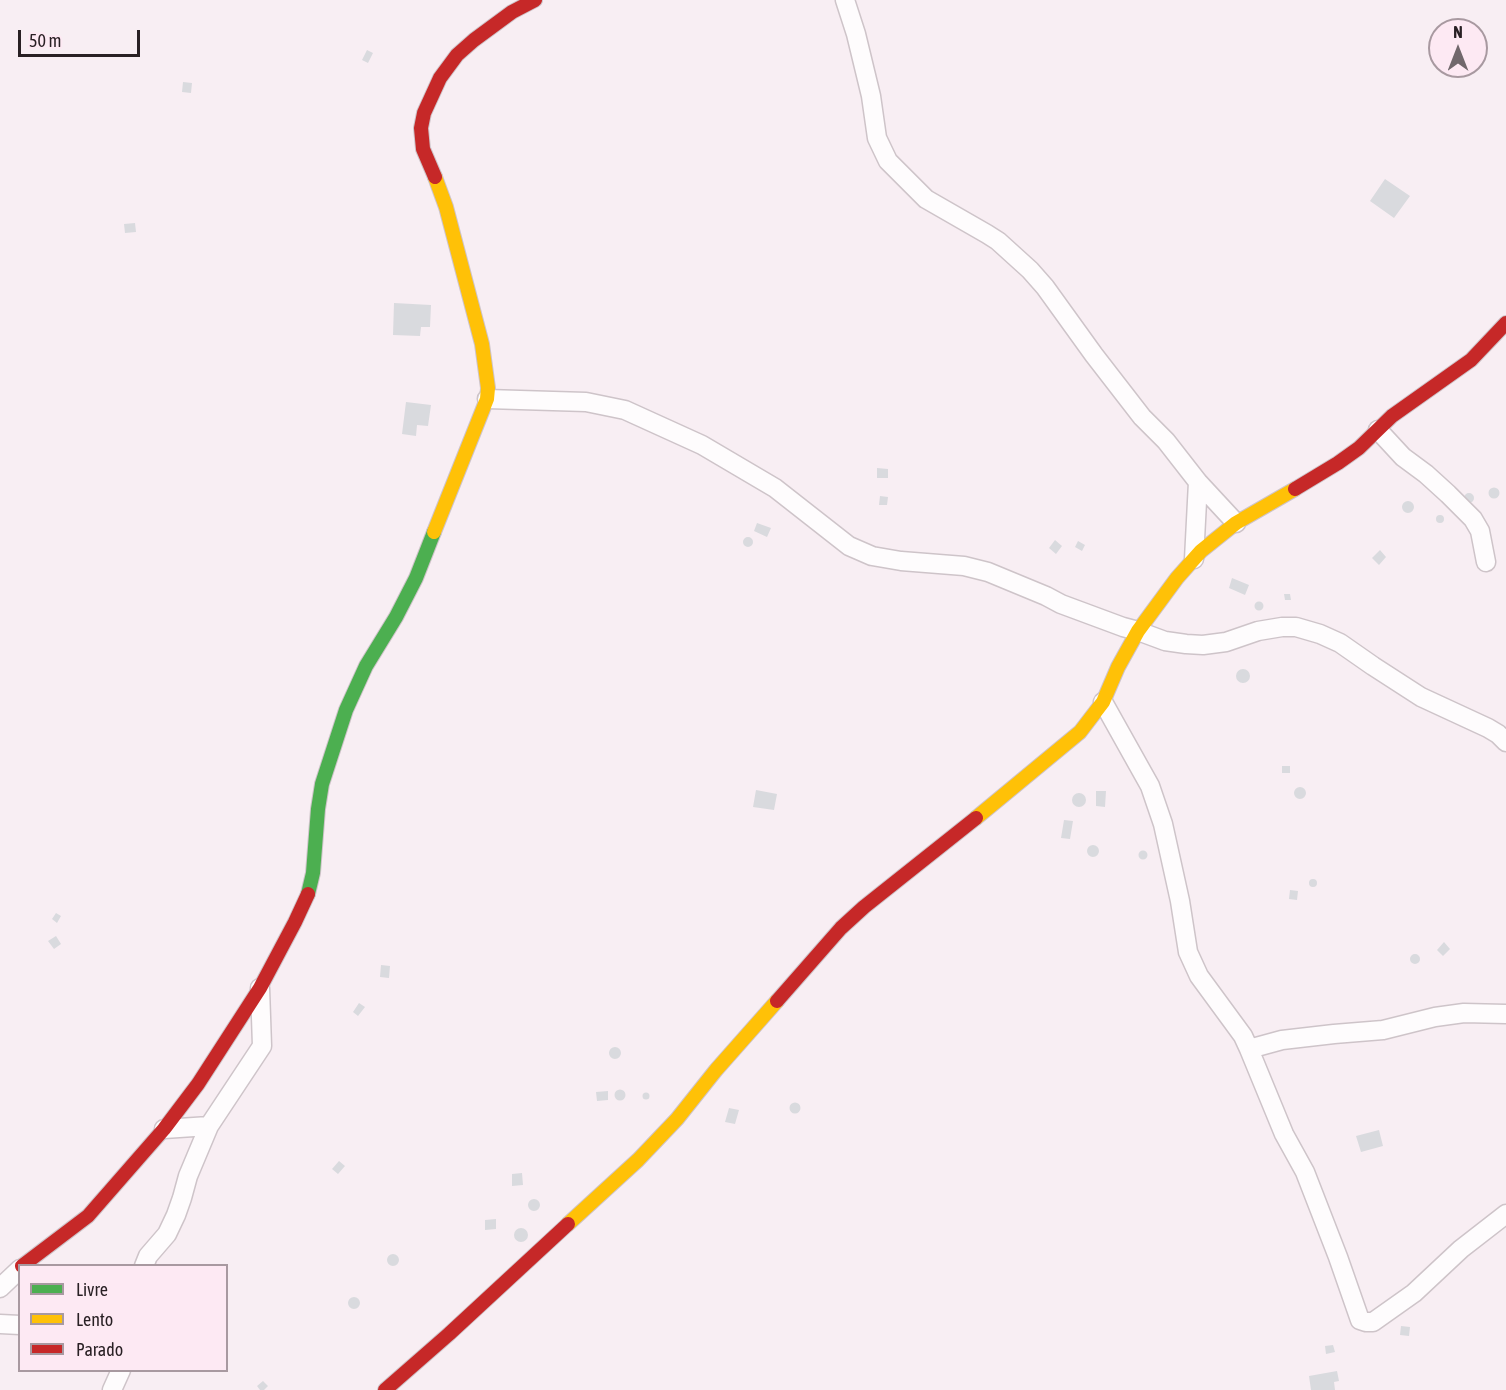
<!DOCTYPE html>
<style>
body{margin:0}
#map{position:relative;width:1506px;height:1390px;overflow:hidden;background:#f8eef3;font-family:"Asap Condensed",sans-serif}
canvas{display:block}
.legend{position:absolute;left:18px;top:1264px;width:210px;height:108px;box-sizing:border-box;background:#fde9f3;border:2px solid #a899a0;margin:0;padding:8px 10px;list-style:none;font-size:18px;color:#292024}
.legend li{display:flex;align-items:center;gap:12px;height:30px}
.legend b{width:30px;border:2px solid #a899a0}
.north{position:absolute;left:1428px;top:18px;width:60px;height:60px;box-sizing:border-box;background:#fde9f3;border:2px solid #a899a0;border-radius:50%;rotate:0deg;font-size:16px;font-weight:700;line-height:24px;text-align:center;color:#292024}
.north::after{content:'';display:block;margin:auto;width:21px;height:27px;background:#71686c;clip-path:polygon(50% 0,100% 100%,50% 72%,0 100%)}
.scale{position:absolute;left:18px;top:30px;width:122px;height:27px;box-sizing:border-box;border:3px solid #292024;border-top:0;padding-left:8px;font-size:18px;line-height:21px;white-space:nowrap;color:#292024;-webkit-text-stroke:4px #fde9f3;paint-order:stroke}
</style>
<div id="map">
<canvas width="1506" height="1390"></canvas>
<ul class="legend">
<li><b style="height:8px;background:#4caf50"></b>Livre</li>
<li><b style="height:8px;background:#ffc107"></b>Lento</li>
<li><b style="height:8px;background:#c62828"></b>Parado</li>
</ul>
<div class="north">N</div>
<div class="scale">50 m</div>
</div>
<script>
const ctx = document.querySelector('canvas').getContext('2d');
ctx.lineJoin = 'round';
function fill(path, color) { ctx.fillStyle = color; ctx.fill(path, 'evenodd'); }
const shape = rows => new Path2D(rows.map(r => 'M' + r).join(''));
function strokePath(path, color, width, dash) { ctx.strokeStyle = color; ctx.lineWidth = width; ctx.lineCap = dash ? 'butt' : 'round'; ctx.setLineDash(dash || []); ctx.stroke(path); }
fill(shape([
 [367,50,373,53,368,63,362,60],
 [183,82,192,83,191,93,182,92],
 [1385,179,1410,196,1394,218,1370,201],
 [135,223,136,232,125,233,124,224],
 [394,303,431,305,430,327,421,327,420,336,393,335],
 [406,402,431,405,428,426,417,425,416,436,402,434],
 [877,468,888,469,888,478,877,478],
 '1488.5 493a5.5 5.5 0 1 1 11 0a5.5 5.5 0 1 1-11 0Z',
 '1464 498a5 5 0 1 1 10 0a5 5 0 1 1-10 0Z',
 [880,496,888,497,887,505,879,505],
 '1402 507a6 6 0 1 1 12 0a6 6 0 1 1-12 0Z',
 '1436 519a4 4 0 1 1 8 0a4 4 0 1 1-8 0Z',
 [757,523,771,528,767,537,754,531],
 '743 542a5 5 0 1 1 10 0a5 5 0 1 1-10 0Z',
 [1055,540,1062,546,1056,554,1049,548],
 [1078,541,1085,545,1082,551,1075,547],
 [1380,550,1386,557,1379,565,1372,558],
 [1232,578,1249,585,1245,595,1229,588],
 [1284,594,1290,594,1291,600,1285,600],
 '1254.5 606a4.5 4.5 0 1 1 9 0a4.5 4.5 0 1 1-9 0Z',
 '1236 676a7 7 0 1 1 14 0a7 7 0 1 1-14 0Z',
 [1282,766,1290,766,1290,773,1282,773],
 '1294 793a6 6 0 1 1 12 0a6 6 0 1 1-12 0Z',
 [756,790,777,794,774,810,753,807],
 [1096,791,1106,791,1105,807,1096,806],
 '1072 800a7 7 0 1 1 14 0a7 7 0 1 1-14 0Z',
 [1064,820,1073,821,1070,839,1061,838],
 '1087 851a6 6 0 1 1 12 0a6 6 0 1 1-12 0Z',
 '1138.5 855a4.5 4.5 0 1 1 9 0a4.5 4.5 0 1 1-9 0Z',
 '1309 883a4 4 0 1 1 8 0a4 4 0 1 1-8 0Z',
 [1290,890,1298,891,1297,900,1289,899],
 [56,913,61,916,57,923,52,919],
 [56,936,61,944,54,949,48,941],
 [1444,942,1450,949,1443,956,1437,950],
 '1410 959a5 5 0 1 1 10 0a5 5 0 1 1-10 0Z',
 [381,965,390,966,389,978,380,977],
 [359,1003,365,1007,358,1016,353,1012],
 '609 1053a6 6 0 1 1 12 0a6 6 0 1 1-12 0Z',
 '614.5 1095a5.5 5.5 0 1 1 11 0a5.5 5.5 0 1 1-11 0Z',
 [608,1091,608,1100,597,1101,596,1092],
 '642.5 1096a3.5 3.5 0 1 1 7 0a3.5 3.5 0 1 1-7 0Z',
 '789.5 1108a5.5 5.5 0 1 1 11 0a5.5 5.5 0 1 1-11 0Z',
 [729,1108,739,1110,735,1124,725,1122],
 [1379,1130,1383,1146,1361,1152,1356,1136],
 [339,1161,345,1166,338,1174,332,1169],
 [522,1173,523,1185,512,1186,512,1174],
 '528 1205a6 6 0 1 1 12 0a6 6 0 1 1-12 0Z',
 [496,1219,496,1229,485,1230,485,1220],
 '514 1235a7 7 0 1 1 14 0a7 7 0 1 1-14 0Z',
 '387 1260a6 6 0 1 1 12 0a6 6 0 1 1-12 0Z',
 '348 1303a6 6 0 1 1 12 0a6 6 0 1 1-12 0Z',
 [1401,1326,1410,1327,1409,1336,1400,1335],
 [1333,1345,1335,1352,1326,1354,1325,1346],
 [1337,1371,1339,1381,1334,1382,1335,1390,1311,1390,1309,1376],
 [263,1381,268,1386,264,1390,260,1390,257,1386]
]), '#d9dade');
const street = shape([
 [845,0,856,34,871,96,877,138,888,161,926,199,987,234,998,241,1030,270,1045,287,1094,355,1142,417,1166,441,1198,482,1236,523],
 [487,399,586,402,625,410,702,445,775,488,849,546,872,556,901,561,964,566,988,572,1046,596,1061,604,1123,627,1138,631,1165,641,1186,644,1203,645,1226,642,1258,631,1282,627,1296,627,1320,634,1340,643,1373,666,1421,697,1488,728,1498,734,1506,742],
 [1378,430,1403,457,1426,474,1448,494,1473,519,1480,531,1486,562],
 [1194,559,1198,482],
 [1103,702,1150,786,1163,824,1180,901,1188,952,1199,976,1243,1036,1249,1049,1284,1134,1305,1172,1338,1257,1360,1320,1366,1322,1373,1322,1414,1293,1461,1249,1506,1214],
 [1249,1049,1282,1040,1334,1034,1383,1030,1435,1017,1464,1013,1506,1014],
 [164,1129,209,1126],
 [144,1266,148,1256,167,1234,176,1215,182,1198,188,1176,209,1126,262,1046,260,988],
 [0,1288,20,1269],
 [0,1324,20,1325],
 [112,1390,121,1370]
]);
const fast = shape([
 [308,894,313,873,318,809,322,784,346,710,366,666,396,617,416,578,434,532]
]);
const slow = shape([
 [434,532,487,399,488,388,482,344,446,207,435,177],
 [976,818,1080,732,1103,702,1118,667,1138,631,1177,578,1201,551,1236,523,1295,489],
 [568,1224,638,1160,677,1119,716,1070,777,1001]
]);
const jam = shape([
 [435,177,423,149,421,128,424,113,440,78,457,55,474,40,512,12,535,0],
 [1295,489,1338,463,1359,448,1392,416,1471,360,1506,323],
 [777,1001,841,928,864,907,976,818],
 [22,1266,88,1216,164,1129,198,1084,260,988,295,922,308,894],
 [385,1390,449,1334,568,1224]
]);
strokePath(street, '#cec4c9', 21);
strokePath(fast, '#cec4c9', 16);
strokePath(slow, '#cec4c9', 16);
strokePath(jam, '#cec4c9', 16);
strokePath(street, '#fefcfd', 18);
strokePath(fast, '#4caf50', 14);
strokePath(slow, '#ffc107', 14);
strokePath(jam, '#c62828', 14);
</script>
